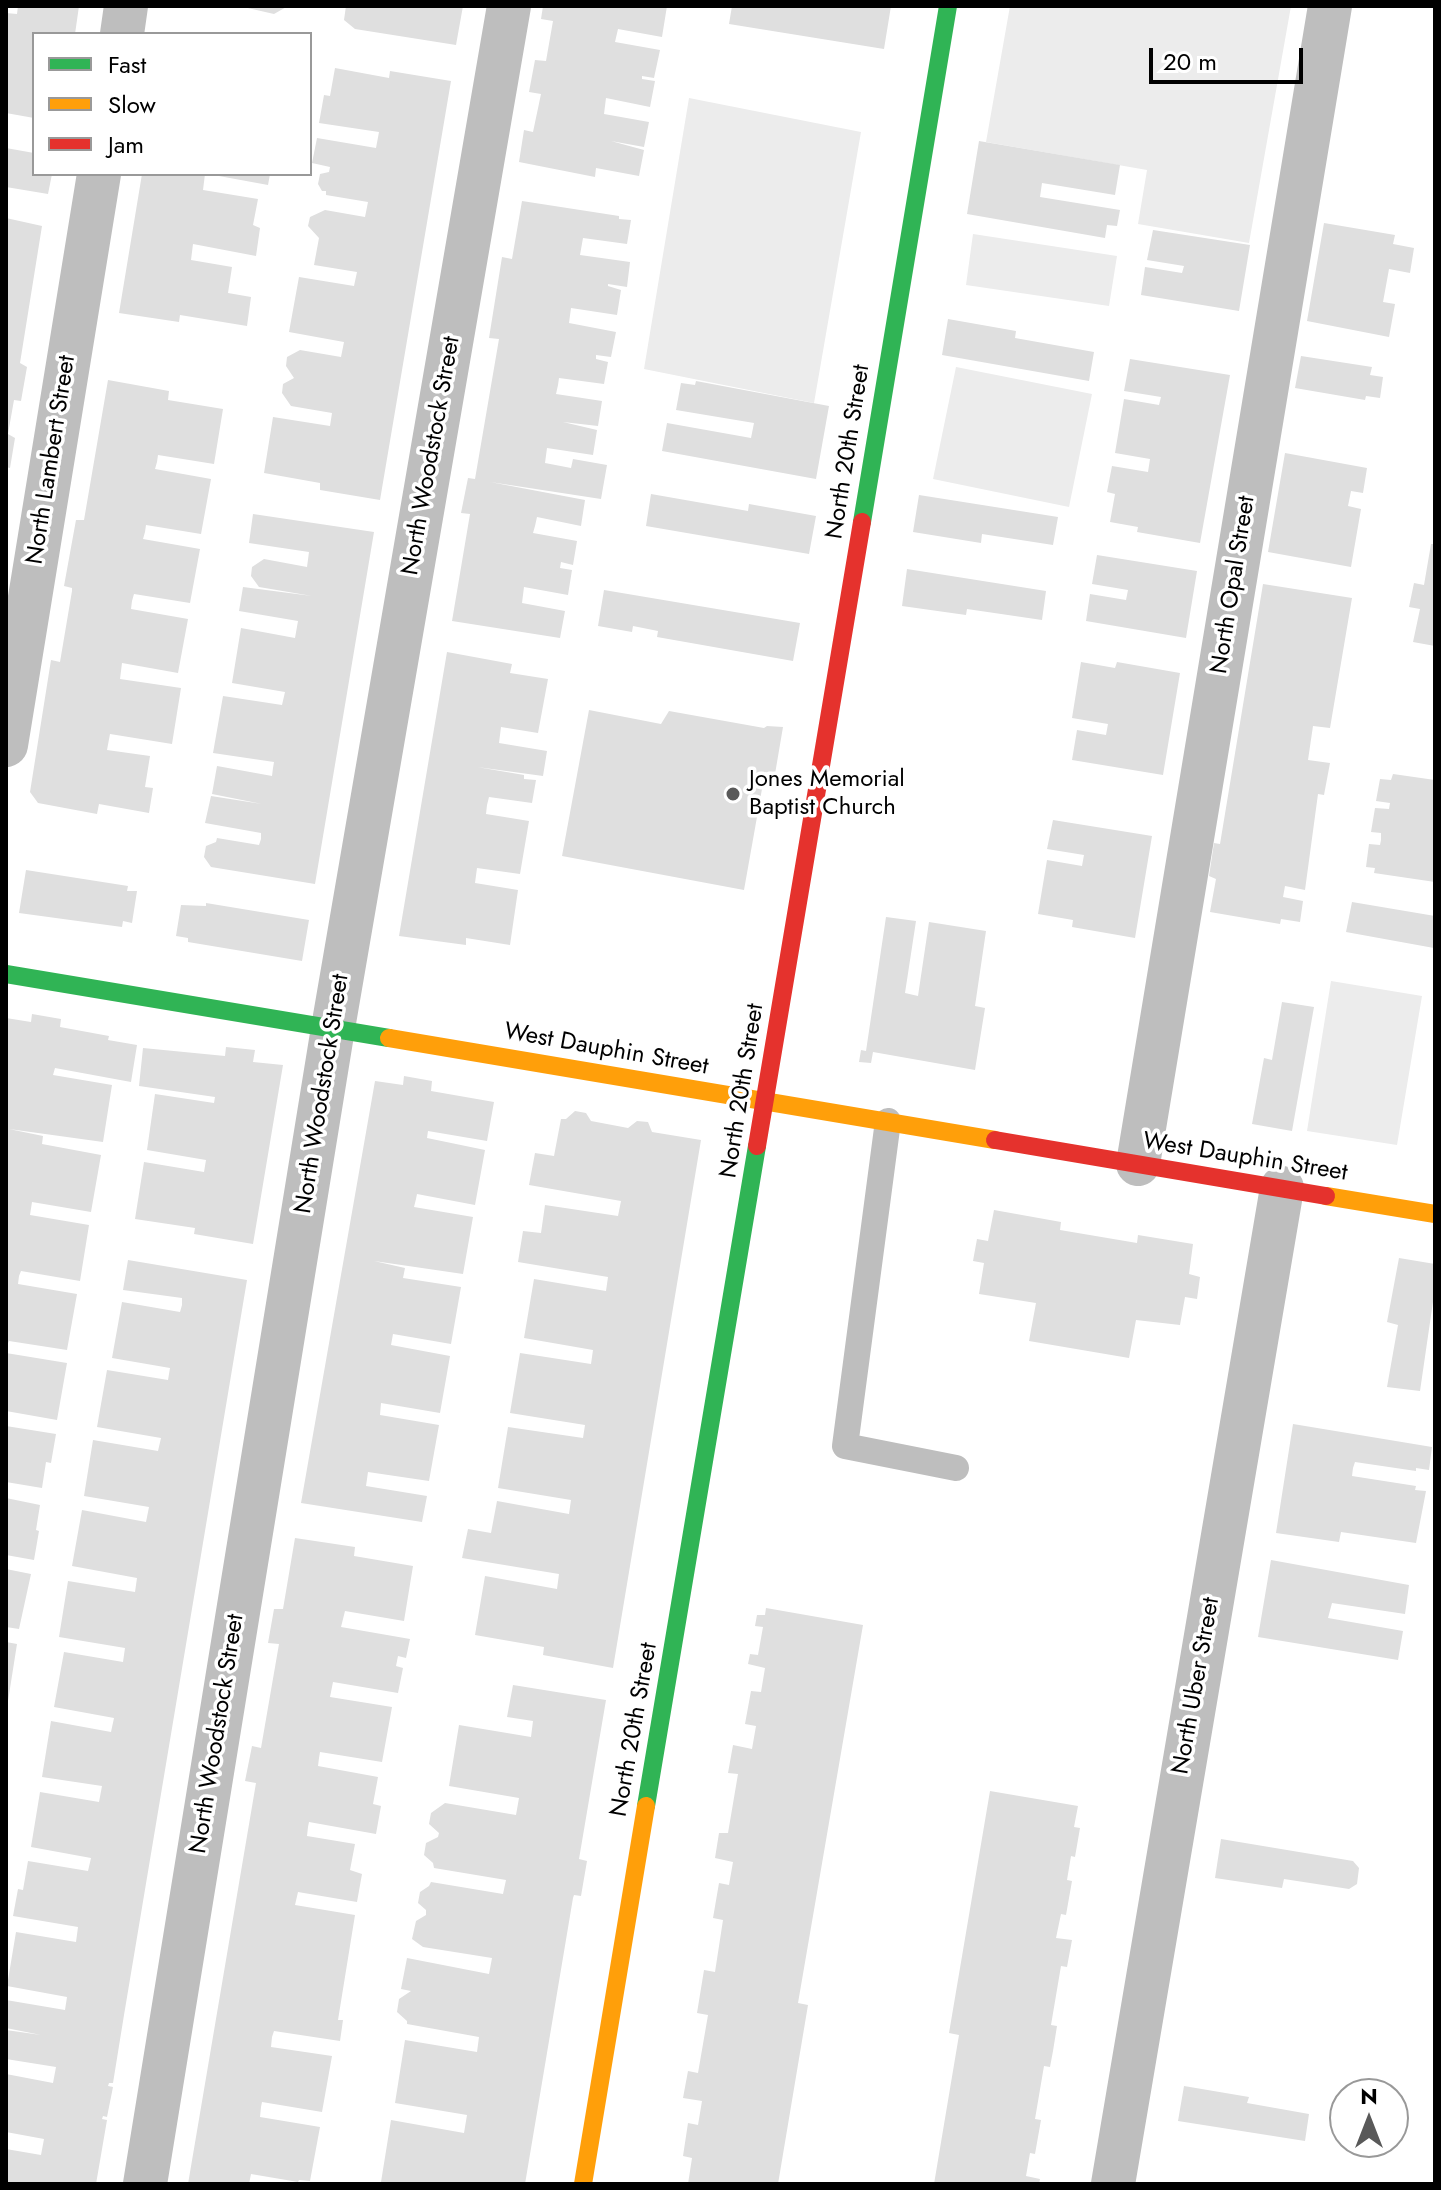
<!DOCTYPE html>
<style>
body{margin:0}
#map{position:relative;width:1441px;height:2190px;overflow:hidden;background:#fff;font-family:Jost,sans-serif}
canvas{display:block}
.frame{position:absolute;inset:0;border:8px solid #000;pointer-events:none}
.legend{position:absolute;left:32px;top:32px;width:280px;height:144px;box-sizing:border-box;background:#fff;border:2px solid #999;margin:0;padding:10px 14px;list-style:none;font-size:24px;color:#000}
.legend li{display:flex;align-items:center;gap:16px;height:40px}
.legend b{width:40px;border:2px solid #999}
.north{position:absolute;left:1329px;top:2078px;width:80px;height:80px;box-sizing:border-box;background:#fff;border:2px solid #999;border-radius:50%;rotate:0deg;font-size:22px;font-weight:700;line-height:32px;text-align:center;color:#000}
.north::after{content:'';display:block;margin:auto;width:28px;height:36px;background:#595959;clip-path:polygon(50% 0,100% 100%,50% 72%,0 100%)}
.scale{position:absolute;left:1149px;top:48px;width:154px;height:36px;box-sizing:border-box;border:4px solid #000;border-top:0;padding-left:10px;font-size:24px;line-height:28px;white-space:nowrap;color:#000;-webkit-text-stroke:6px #fff;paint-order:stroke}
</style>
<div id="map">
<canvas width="1441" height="2190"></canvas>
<div class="frame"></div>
<ul class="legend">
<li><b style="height:10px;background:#30b455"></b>Fast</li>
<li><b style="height:10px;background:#ff9f0a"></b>Slow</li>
<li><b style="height:10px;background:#e5322d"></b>Jam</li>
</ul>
<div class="north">N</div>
<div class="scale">20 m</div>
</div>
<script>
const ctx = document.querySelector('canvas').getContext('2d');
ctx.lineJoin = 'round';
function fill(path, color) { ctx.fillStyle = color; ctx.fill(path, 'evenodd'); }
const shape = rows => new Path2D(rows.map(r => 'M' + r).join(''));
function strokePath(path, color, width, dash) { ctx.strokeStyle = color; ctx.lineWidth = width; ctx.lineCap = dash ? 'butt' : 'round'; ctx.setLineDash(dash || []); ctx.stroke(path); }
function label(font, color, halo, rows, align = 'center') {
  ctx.font = font + ' Jost,sans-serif'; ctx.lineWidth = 7; ctx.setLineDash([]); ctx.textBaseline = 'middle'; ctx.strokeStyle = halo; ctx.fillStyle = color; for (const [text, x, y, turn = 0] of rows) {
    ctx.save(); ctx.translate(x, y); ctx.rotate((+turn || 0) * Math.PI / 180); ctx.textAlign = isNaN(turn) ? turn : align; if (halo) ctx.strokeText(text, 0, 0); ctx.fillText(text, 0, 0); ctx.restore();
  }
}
fill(shape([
 [1010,6,1291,6,1249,243,1138,224,1147,170,986,142],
 [689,98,861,132,814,403,644,369],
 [973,234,1117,256,1109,306,966,285],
 [956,367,1092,394,1069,507,933,479],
 [1331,981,1422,996,1397,1145,1307,1131]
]), '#ececec');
fill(shape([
 [18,6,79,6,75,34,34,34,34,118,6,113,6,13,17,14],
 [239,6,288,6,274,14],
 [346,6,463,6,456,45,355,29,344,20],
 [543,6,667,6,662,37,618,29,615,42,660,50,654,78,642,76,642,79,655,81,650,107,606,98,604,114,649,122,644,147,611,141,644,150,639,176,596,168,595,177,519,162,524,130,533,132,541,94,529,92,535,60,546,61,553,21,541,19],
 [732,6,825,8,891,6,884,49,729,24],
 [335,68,389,78,390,71,451,81,380,500,320,490,320,483,264,473,273,417,330,426,332,413,291,406,282,393,283,384,294,378,286,366,287,357,300,350,341,357,344,342,289,332,299,277,354,286,357,272,314,265,319,238,308,226,310,217,325,210,365,217,368,202,326,195,326,191,322,191,318,184,320,174,329,172,330,167,312,163,317,138,376,148,379,132,319,123,324,95,330,96],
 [979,141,1120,165,1115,195,1042,183,1040,197,1120,210,1117,226,1107,225,1105,238,967,214],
 [6,148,34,153,34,174,52,174,48,194,6,187],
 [142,174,205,174,203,190,258,199,253,225,260,228,256,256,193,244,191,260,232,267,228,293,251,297,247,326,180,315,179,322,119,313],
 [208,174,270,174,268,185],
 [522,201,619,216,619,219,631,220,627,244,583,238,580,255,630,262,627,287,608,284,608,286,621,290,617,315,571,308,569,323,616,332,611,357,596,355,596,359,608,362,604,384,559,378,558,385,556,394,602,401,598,426,563,422,597,430,593,455,547,448,545,463,571,468,573,459,607,465,601,499,490,482,585,500,581,526,537,517,535,526,533,533,577,541,573,565,561,562,560,568,572,570,568,595,524,587,522,603,565,611,560,638,452,621,470,514,461,513,468,478,475,479,499,339,489,338,502,257,512,259],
 [6,218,42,226,20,363,27,367,21,401,14,400,8,434,15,438,10,468,6,467],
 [1324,223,1395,235,1393,244,1414,248,1410,273,1389,269,1383,302,1395,304,1389,337,1307,321],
 [1153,230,1250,245,1239,311,1141,295,1145,267,1182,273,1184,266,1147,260],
 [948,319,1016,331,1015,338,1094,352,1089,381,942,355],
 [1301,356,1372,367,1370,375,1383,377,1380,398,1366,396,1365,400,1295,388],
 [1130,359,1230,375,1200,543,1137,532,1138,527,1110,522,1115,494,1107,492,1112,466,1148,472,1150,459,1115,453,1124,399,1159,405,1161,397,1124,391],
 [108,380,169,391,168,400,223,409,214,464,158,455,157,462,155,469,211,479,201,534,146,525,145,532,143,539,200,549,190,603,134,594,132,601,131,609,188,619,178,673,122,663,120,679,181,688,172,744,110,734,107,750,150,756,145,787,153,788,149,813,99,804,97,814,38,803,30,792,51,660,60,662,72,591,72,588,64,586,76,520,84,520],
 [696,381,829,406,816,479,662,451,667,423,751,438,754,423,676,410,681,383,695,385],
 [1285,453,1367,468,1363,493,1351,491,1348,506,1361,509,1351,567,1268,552],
 [651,494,748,511,749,504,816,516,809,554,646,526],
 [919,495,1058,517,1053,545,982,534,981,543,913,532],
 [253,514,374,532,315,884,211,867,204,857,206,846,216,842,217,838,259,845,261,839,261,833,205,823,211,796,262,804,212,794,217,766,272,776,273,768,274,762,213,753,223,696,282,705,285,692,232,683,241,628,295,638,298,621,239,611,243,587,312,596,259,587,251,576,252,567,264,559,307,567,309,552,249,543],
 [1431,544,1435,544,1435,646,1413,642,1420,609,1409,607,1414,583,1424,585],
 [1097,555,1197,571,1186,638,1086,621,1090,594,1126,600,1128,590,1092,584],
 [907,569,1046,591,1042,620,967,609,966,615,902,606],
 [1263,584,1352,598,1330,728,1313,726,1308,760,1330,763,1324,795,1318,794,1305,890,1285,886,1283,897,1303,901,1300,922,1281,919,1280,924,1210,912,1216,879,1209,876,1214,843,1220,844],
 [604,590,800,623,793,661,657,637,658,631,633,626,632,632,598,626],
 [447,652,512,664,510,673,548,679,538,733,501,727,499,743,547,751,543,776,477,767,524,775,524,779,536,780,532,803,489,797,487,805,486,814,529,821,520,874,477,868,475,883,518,890,510,945,466,938,466,945,399,936],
 [1081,662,1115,668,1117,662,1180,673,1163,775,1072,760,1077,730,1106,735,1108,724,1072,718],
 [589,710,661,724,669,711,764,728,767,726,783,727,775,774,765,772,744,890,562,856],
 [1393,774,1435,780,1435,882,1374,873,1375,868,1366,867,1369,844,1380,845,1381,840,1381,833,1371,832,1375,808,1389,809,1390,803,1376,801,1380,779,1391,780],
 [1053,820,1152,836,1135,938,1072,927,1073,920,1038,914,1047,860,1082,866,1084,855,1047,849],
 [26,870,128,886,127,891,137,891,132,923,123,921,122,927,19,913],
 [1352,902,1435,916,1434,948,1346,932],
 [206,903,309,920,302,961,188,942,188,938,176,936,181,905,206,906],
 [886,917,916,921,905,993,918,996,929,922,986,931,975,1006,985,1008,975,1070,873,1052,871,1063,859,1062,861,1050,866,1051],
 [1282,1002,1314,1007,1292,1131,1252,1124,1264,1058,1272,1060],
 [32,1014,61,1019,60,1027,109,1036,108,1040,137,1045,131,1082,55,1068,53,1075,112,1085,103,1142,9,1129,43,1136,42,1144,101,1155,91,1212,32,1202,30,1215,89,1225,80,1281,21,1271,19,1276,18,1284,77,1294,67,1350,9,1341,6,1347,6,1018,31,1022],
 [226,1047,255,1050,253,1062,283,1065,253,1244,194,1234,195,1228,135,1219,144,1162,204,1172,206,1160,147,1150,155,1094,214,1103,215,1097,139,1086,143,1048,225,1056],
 [404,1076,432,1081,431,1091,494,1102,487,1141,428,1131,427,1138,485,1150,475,1205,417,1194,416,1199,414,1207,473,1217,463,1274,374,1261,405,1268,403,1278,461,1287,451,1344,393,1334,391,1345,450,1356,440,1413,381,1403,380,1415,439,1425,429,1481,368,1472,366,1486,427,1496,422,1522,301,1503,375,1081,403,1085],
 [575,1111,586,1113,591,1121,628,1128,637,1121,648,1122,652,1132,701,1140,613,1668,543,1655,544,1647,475,1635,485,1576,557,1589,559,1574,462,1558,468,1529,491,1533,497,1501,569,1514,571,1500,498,1488,508,1427,583,1438,585,1425,510,1413,520,1353,591,1364,593,1350,524,1338,534,1279,606,1291,608,1277,518,1262,523,1231,541,1233,545,1205,618,1216,621,1201,529,1185,535,1153,554,1156,561,1119,566,1119],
 [994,1210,1061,1222,1060,1230,1137,1243,1138,1235,1193,1244,1189,1274,1200,1277,1197,1299,1185,1297,1180,1325,1136,1320,1129,1358,1029,1341,1036,1303,979,1294,984,1263,973,1261,977,1239,988,1241],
 [1399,1258,1435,1264,1435,1288,1420,1391,1387,1387,1398,1325,1387,1322],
 [128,1260,247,1280,124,2015,113,2083,109,2083,108,2086,113,2087,107,2117,103,2116,102,2119,107,2120,96,2184,6,2184,6,2149,41,2155,44,2139,6,2132,6,2074,53,2083,56,2067,6,2059,6,2030,41,2035,6,2028,6,2000,65,2010,67,1997,7,1986,16,1932,76,1942,78,1927,13,1916,18,1889,23,1890,28,1861,88,1871,91,1858,31,1847,40,1792,99,1802,102,1786,42,1777,51,1721,111,1732,114,1718,54,1707,64,1652,123,1662,125,1648,59,1637,68,1581,135,1592,137,1578,72,1566,82,1510,146,1522,149,1507,84,1496,93,1440,158,1451,161,1438,97,1427,107,1370,168,1380,170,1368,112,1358,122,1302,180,1312,182,1305,182,1298,123,1290],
 [6,1353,67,1363,57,1420,6,1411],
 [1293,1424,1432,1447,1429,1470,1416,1468,1416,1471,1355,1462,1353,1468,1352,1476,1416,1486,1415,1490,1426,1491,1416,1543,1341,1532,1339,1542,1276,1533],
 [6,1426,56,1434,51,1463,46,1462,42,1488,6,1482],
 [6,1498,40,1505,36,1530,39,1531,34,1560,6,1555],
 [295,1538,355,1547,354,1556,413,1566,404,1621,345,1611,341,1627,410,1639,406,1658,398,1656,396,1666,403,1668,398,1693,333,1682,330,1697,392,1707,382,1762,320,1752,319,1758,318,1766,378,1777,373,1804,381,1806,376,1834,309,1822,308,1827,307,1836,355,1844,350,1870,362,1874,357,1902,298,1892,295,1905,355,1915,338,2020,343,2020,340,2041,274,2031,272,2037,271,2047,332,2056,322,2112,262,2102,261,2107,260,2117,320,2127,310,2181,299,2180,298,2182,251,2174,249,2184,188,2184,256,1783,245,1781,252,1746,261,1748,279,1644,268,1643,274,1609,283,1609],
 [1271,1560,1409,1585,1405,1614,1332,1603,1328,1618,1403,1631,1398,1660,1258,1637],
 [6,1569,31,1574,19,1629,6,1627],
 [766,1608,863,1625,798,2003,808,2005,778,2184,688,2184,692,2158,683,2156,688,2123,698,2125,702,2101,683,2098,688,2071,698,2073,708,2015,697,2013,704,1970,715,1972,723,1920,713,1918,719,1883,729,1885,733,1862,715,1858,719,1833,728,1833,738,1774,728,1773,733,1745,752,1749,756,1726,745,1724,751,1691,761,1692,765,1668,748,1664,750,1654,758,1655,763,1627,755,1626,757,1615,765,1615],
 [6,1642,17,1644,8,1701,6,1701],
 [513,1685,606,1700,579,1859,587,1861,581,1896,574,1895,573,1898,525,2184,381,2182,391,2120,464,2133,467,2115,395,2103,405,2040,477,2052,479,2037,407,2024,407,2021,397,2012,399,1999,411,1991,401,1989,407,1958,489,1974,492,1958,423,1947,412,1939,416,1921,426,1915,426,1910,418,1903,420,1892,429,1886,431,1882,503,1894,506,1880,434,1868,433,1863,424,1855,426,1843,438,1837,439,1833,429,1824,431,1813,445,1803,516,1815,519,1798,449,1786,459,1725,531,1737,533,1721,507,1717],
 [990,1791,1078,1806,1074,1827,1080,1828,1075,1857,1071,1856,1067,1880,1072,1881,1066,1915,1061,1914,1056,1938,1072,1940,1067,1967,1061,1966,1051,2025,1057,2026,1053,2051,1050,2067,1044,2066,1035,2119,1041,2120,1035,2154,1030,2153,1026,2176,1040,2179,1039,2184,934,2184,959,2035,949,2033],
 [1221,1839,1353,1861,1359,1868,1357,1884,1349,1889,1284,1879,1282,1888,1215,1878],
 [1184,2086,1249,2097,1247,2103,1309,2114,1305,2141,1178,2121]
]), '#dfdfdf');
strokePath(shape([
 [888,1121,845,1446,956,1468]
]), '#bebebe', 26);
strokePath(shape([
 [122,34,126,6],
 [6,745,99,174],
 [1138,1164,1330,6],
 [145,2184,333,1028,509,6],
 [1113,2184,1282,1188]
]), '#bebebe', 44);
strokePath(shape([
 [862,522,948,6],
 [6,974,389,1038],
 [646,1806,757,1146]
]), '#30b455', 18);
strokePath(shape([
 [389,1038,995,1140],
 [1326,1196,1435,1214],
 [583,2184,646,1806]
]), '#ff9f0a', 18);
strokePath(shape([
 [995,1140,1326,1196],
 [757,1146,862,522]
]), '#e5322d', 18);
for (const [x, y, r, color] of [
 [733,794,8,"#595959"]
]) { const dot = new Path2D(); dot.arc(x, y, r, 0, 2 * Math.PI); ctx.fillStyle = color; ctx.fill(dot); strokePath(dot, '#fff', 3); }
label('24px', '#000', '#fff', [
 ["North 20th Street",849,452,-81],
 ["North Woodstock Street",432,456,-80],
 ["North Lambert Street",52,460,-81],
 ["North Opal Street",1234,585,-81],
 ["West Dauphin Street",606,1050,10],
 ["North 20th Street",743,1091,-81],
 ["North Woodstock Street",323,1094,-81],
 ["West Dauphin Street",1245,1158,9],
 ["North Uber Street",1197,1686,-80],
 ["North 20th Street",635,1730,-80],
 ["North Woodstock Street",218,1734,-81]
]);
label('24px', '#000', '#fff', [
 ["Jones Memorial",749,780],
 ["Baptist Church",749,808]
], 'left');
</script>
